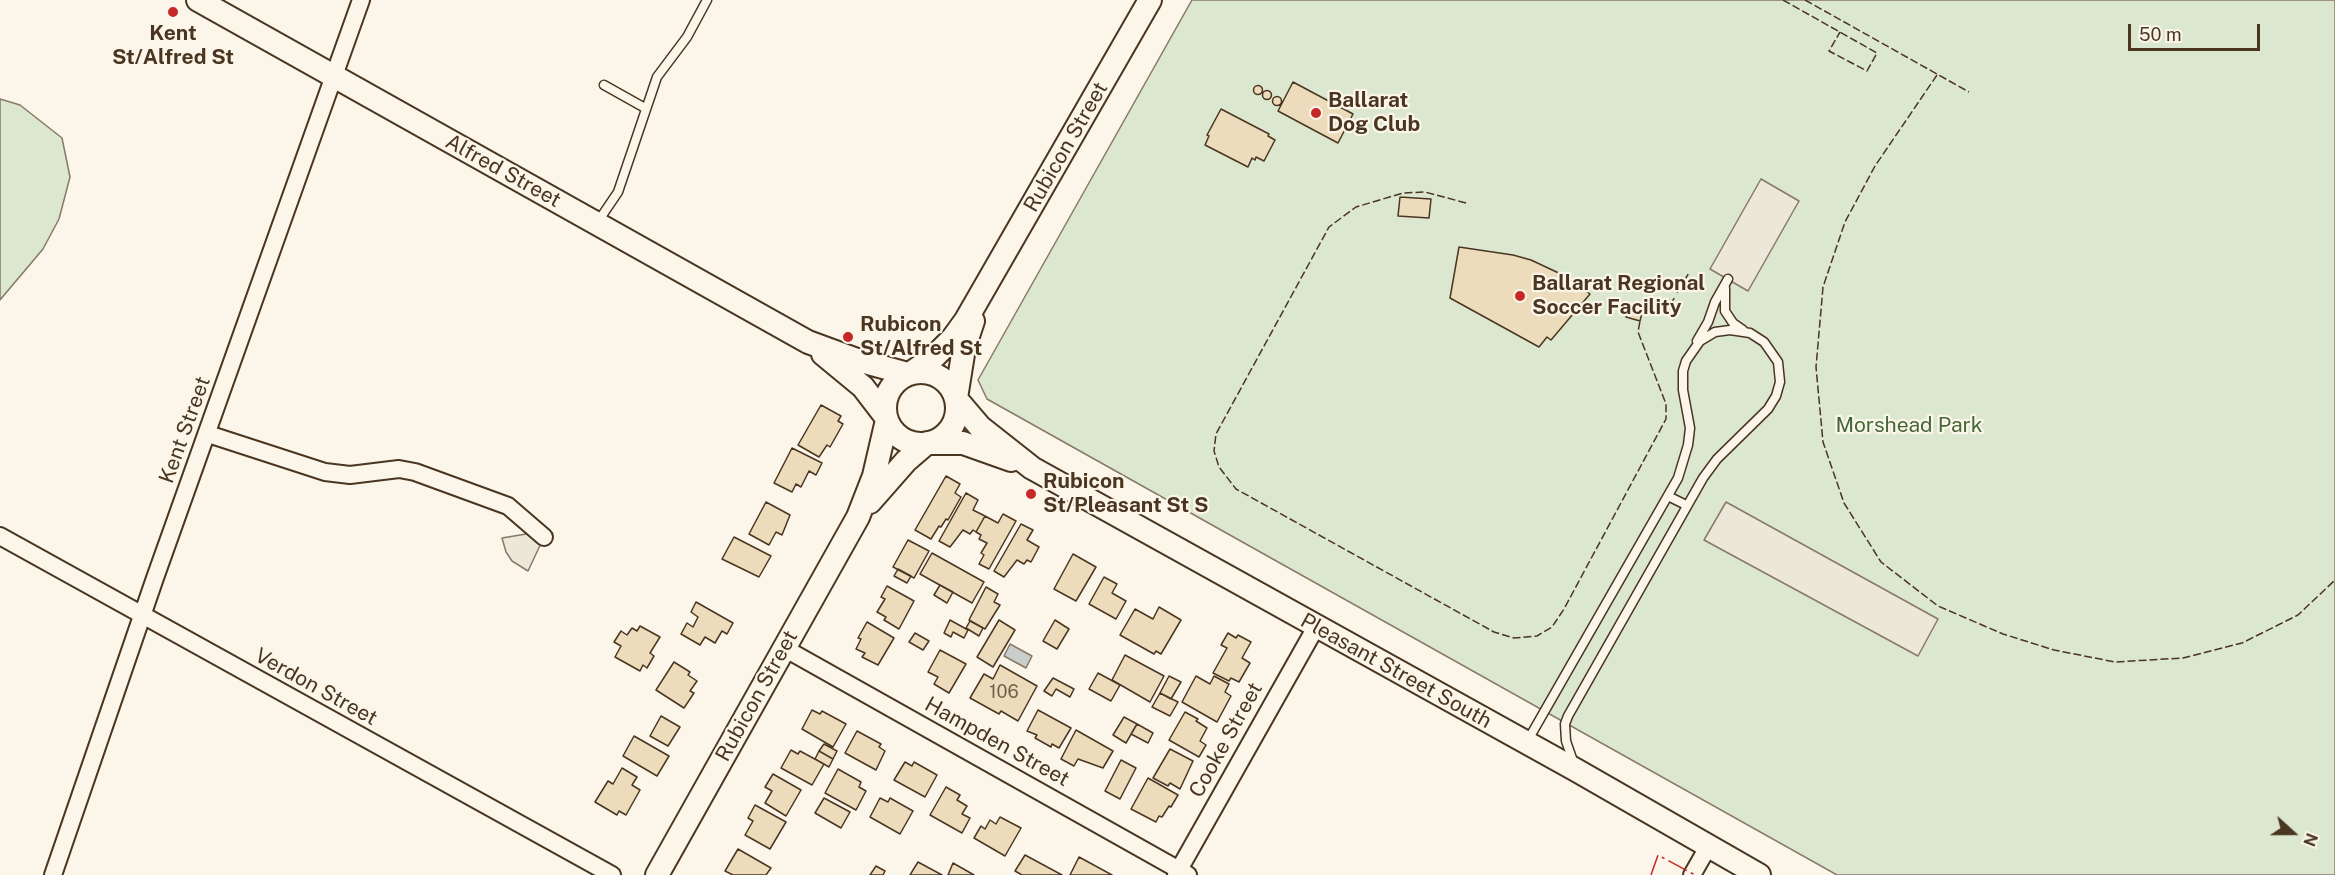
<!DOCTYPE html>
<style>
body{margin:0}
#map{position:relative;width:2335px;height:875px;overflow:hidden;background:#fbf6e9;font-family:"Public Sans",sans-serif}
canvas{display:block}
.north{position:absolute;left:2263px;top:803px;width:60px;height:60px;-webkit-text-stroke:4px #fbf6e9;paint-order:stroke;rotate:111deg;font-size:16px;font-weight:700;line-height:24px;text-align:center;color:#4a3520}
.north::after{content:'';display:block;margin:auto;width:21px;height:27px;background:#4a3520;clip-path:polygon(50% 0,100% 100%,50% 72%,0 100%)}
.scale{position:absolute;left:2128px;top:24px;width:132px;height:27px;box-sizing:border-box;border:3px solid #4a3520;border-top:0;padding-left:8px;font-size:18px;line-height:21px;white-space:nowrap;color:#4a3520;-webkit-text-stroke:4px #fbf6e9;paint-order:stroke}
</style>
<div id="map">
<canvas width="2335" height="875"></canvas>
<div class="north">N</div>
<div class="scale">50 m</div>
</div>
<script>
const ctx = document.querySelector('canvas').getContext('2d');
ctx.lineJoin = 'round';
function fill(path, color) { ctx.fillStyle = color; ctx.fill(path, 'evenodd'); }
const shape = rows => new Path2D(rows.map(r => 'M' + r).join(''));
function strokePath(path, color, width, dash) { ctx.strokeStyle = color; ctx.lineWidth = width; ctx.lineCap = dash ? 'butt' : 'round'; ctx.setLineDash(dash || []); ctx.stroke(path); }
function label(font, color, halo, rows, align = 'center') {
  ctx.font = font + ' "Public Sans",sans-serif'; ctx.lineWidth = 4.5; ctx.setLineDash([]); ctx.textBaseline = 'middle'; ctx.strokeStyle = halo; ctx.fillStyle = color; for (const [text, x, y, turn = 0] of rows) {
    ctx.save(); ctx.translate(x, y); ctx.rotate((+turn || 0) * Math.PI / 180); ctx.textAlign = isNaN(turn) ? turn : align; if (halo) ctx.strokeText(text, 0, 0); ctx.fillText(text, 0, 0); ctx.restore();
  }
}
const green = shape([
 [1192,0,2335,0,2335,875,1837,875,987,399,978,380,1192,0],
 [0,99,20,105,62,138,70,177,59,219,43,249,0,300,0,99]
]);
fill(green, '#dce7d0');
strokePath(green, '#887966', 1.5);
const parking = shape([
 [1761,179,1799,201,1748,291,1710,269,1761,179],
 [1726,502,1938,619,1918,656,1704,540,1726,502],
 [538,532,544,537,528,571,512,561,506,552,502,538,538,532]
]);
fill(parking, '#ede7d9');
strokePath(parking, '#887966', 1.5);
const water = shape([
 [1010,644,1032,656,1026,668,1004,656,1010,644]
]);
fill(water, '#c9cecd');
strokePath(water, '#887966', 1.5);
const building = shape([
 [1293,82,1353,114,1338,143,1278,111,1293,82],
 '1253.5 90a4.5 4.5 0 1 1 9 0a4.5 4.5 0 1 1-9 0Z',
 '1262.5 95a4.5 4.5 0 1 1 9 0a4.5 4.5 0 1 1-9 0Z',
 '1272.5 101a4.5 4.5 0 1 1 9 0a4.5 4.5 0 1 1-9 0Z',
 [1221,109,1269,134,1268,136,1275,140,1264,161,1256,157,1255,160,1252,158,1248,167,1205,145,1209,136,1207,135,1221,109],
 [1400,197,1431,199,1429,218,1398,216,1400,197],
 [1459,247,1513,255,1531,260,1563,275,1590,294,1551,340,1547,337,1539,347,1450,298,1459,247],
 [1630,305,1643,309,1640,321,1626,317,1630,305],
 [821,405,841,416,838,421,843,424,830,447,827,445,819,457,798,445,821,405],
 [792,448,822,463,816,475,809,471,801,487,796,484,792,492,774,483,792,448],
 [946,476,960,484,955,493,961,497,948,520,946,519,941,527,939,526,931,539,915,530,946,476],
 [966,493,978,500,973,510,985,516,976,532,973,530,970,534,963,530,950,547,939,541,966,493],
 [766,502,790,515,782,535,776,532,769,545,749,534,766,502],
 [1003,514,1016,521,989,569,979,564,984,555,981,553,987,543,979,539,981,535,976,532,985,516,998,523,1003,514],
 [1021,524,1033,530,1027,540,1039,547,1031,562,1027,560,1024,564,1017,560,1004,577,994,571,1021,524],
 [734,537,771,556,759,577,722,559,734,537],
 [908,540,929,551,914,578,893,567,908,540],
 [932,553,984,582,972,603,920,574,932,553],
 [1073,554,1096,567,1076,601,1054,589,1073,554],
 [898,569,911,576,907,583,894,576,898,569],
 [1104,577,1117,584,1112,593,1126,601,1116,619,1089,604,1104,577],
 [940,585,953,592,947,603,934,595,940,585],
 [887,586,914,601,899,629,884,620,886,617,877,612,885,599,881,597,887,586],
 [986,587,998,594,994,602,1000,605,985,629,969,620,986,587],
 [696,602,733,623,727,634,722,631,715,643,705,637,700,645,681,634,687,623,693,627,698,617,691,612,696,602],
 [1159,607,1181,620,1161,654,1156,651,1154,654,1120,635,1135,609,1153,619,1159,607],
 [950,620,968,630,964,638,953,632,951,637,944,633,950,620],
 [999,620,1015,630,993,667,977,657,999,620],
 [1055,620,1069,629,1057,649,1043,641,1055,620],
 [970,621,983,628,979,636,966,628,970,621],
 [867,622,894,638,878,665,862,657,865,653,856,649,861,639,858,638,867,622],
 [640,626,660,637,650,653,654,656,647,668,643,665,640,671,615,657,621,646,614,642,621,631,627,635,632,628,637,631,640,626],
 [915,633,929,641,923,650,909,642,915,633],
 [1228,633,1236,638,1238,635,1251,642,1242,658,1250,663,1239,682,1231,678,1229,681,1213,673,1227,648,1221,645,1228,633],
 [940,650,966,664,949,693,934,684,938,677,928,672,940,650],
 [1125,655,1164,676,1150,702,1112,680,1125,655],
 [674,662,690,672,688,675,697,681,690,691,694,693,684,708,656,690,674,662],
 [1000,665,1037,686,1018,721,1001,711,999,714,970,698,984,674,993,679,1000,665],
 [1098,673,1120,685,1111,701,1089,689,1098,673],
 [1169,676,1181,682,1171,699,1160,693,1169,676],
 [1196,676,1210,684,1214,676,1229,684,1225,692,1231,696,1217,722,1182,702,1196,676],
 [1053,678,1074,689,1070,697,1056,689,1052,696,1044,691,1053,678],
 [1160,693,1178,702,1170,716,1152,707,1160,693],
 [812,710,820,714,822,711,846,724,833,747,802,729,812,710],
 [1038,710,1071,728,1059,748,1052,744,1051,747,1035,738,1037,735,1027,731,1038,710],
 [1185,712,1198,719,1196,721,1207,728,1200,741,1206,745,1199,757,1169,740,1185,712],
 [661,716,680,727,668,746,650,736,661,716],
 [1124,717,1137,724,1126,743,1113,735,1124,717],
 [1137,724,1153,733,1148,743,1131,734,1137,724],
 [1076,730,1113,751,1103,768,1078,759,1074,766,1061,759,1076,730],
 [857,731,881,744,879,747,885,751,876,770,845,753,857,731],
 [634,736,669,756,657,776,623,756,634,736],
 [824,744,837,751,833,759,819,751,824,744],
 [1170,749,1193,761,1180,789,1170,783,1168,786,1153,778,1170,749],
 [791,750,798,754,800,751,824,764,812,785,781,768,791,750],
 [819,751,833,759,829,767,815,759,819,751],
 [1121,760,1136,768,1120,799,1105,791,1121,760],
 [905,762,912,766,914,762,937,775,925,797,894,780,905,762],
 [622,768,637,777,632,785,640,790,626,815,619,811,617,815,595,802,608,781,613,784,622,768],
 [838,769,861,782,859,787,866,791,856,810,825,793,838,769],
 [773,774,801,790,786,816,765,803,772,791,765,787,773,774],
 [1148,778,1178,795,1171,807,1169,806,1162,817,1159,816,1156,822,1131,809,1148,778],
 [946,787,960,795,957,800,967,806,962,814,970,818,962,833,930,815,946,787],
 [824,798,850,812,841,828,815,813,824,798],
 [880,798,888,802,890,798,913,811,900,834,870,817,880,798],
 [755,805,786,822,770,849,745,835,753,821,748,818,755,805],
 [1000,817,1021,828,1005,856,974,838,981,826,985,829,990,820,996,824,1000,817],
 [738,849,771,868,766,875,733,875,725,871,738,849],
 [1025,855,1062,875,1022,875,1015,871,1025,855],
 [1079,857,1112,875,1070,875,1079,857],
 [918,862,942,875,910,875,918,862],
 [953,863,974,875,948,875,953,863],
 [876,866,885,871,883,875,870,875,876,866]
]);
fill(building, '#ecdcbc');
strokePath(building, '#4a3520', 1.5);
const lane = shape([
 [604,85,645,108],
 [597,223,618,192,657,77,687,37,707,0],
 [1725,288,1725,311,1733,323,1743,330],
 [1697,341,1708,322,1715,302,1728,279],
 [1668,496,1686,505],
 [1528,740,1678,478,1688,445,1690,428,1683,390,1683,371,1686,361,1700,341,1715,332,1730,330,1750,333,1764,342,1778,362,1780,382,1776,396,1768,409,1717,459,1703,478,1568,716,1565,724,1566,741,1574,764]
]);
const street = shape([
 [208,434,325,472,350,475,399,469,415,472,508,506,544,537],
 [0,536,612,875],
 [784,648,1188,875],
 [53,875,155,578,361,0],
 [1176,875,1316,627],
 [1692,875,1708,847]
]);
const secondary = shape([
 [198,0,808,342,857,360,908,374],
 [823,354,863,387,886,417],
 '885 408a36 36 0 1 1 72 0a36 36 0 1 1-72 0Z',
 [911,373,934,357,953,338,966,320,1150,0],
 [956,398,964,348,973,321],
 [957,400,980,427,1032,468,1576,770,1759,875],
 [931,443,963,443,1011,460],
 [870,502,906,461,927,443],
 [657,875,858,517,874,476,887,420]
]);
strokePath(lane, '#4a3520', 11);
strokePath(street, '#4a3520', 20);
strokePath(secondary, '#4a3520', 26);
strokePath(lane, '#fbf6e9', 8);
strokePath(street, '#fbf6e9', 16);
strokePath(secondary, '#fbf6e9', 22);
strokePath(shape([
 [1783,0,1877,53,1867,71,1829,51,1840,32],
 [1805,0,1969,92],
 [1937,75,1875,166,1845,222,1823,287,1816,367,1823,442,1844,503,1881,562,1938,606,2003,634,2054,650,2115,662,2183,658,2242,643,2298,615,2335,580],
 [1466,203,1425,192,1403,193,1356,207,1329,227,1216,434,1214,451,1219,467,1236,489,1494,632,1514,638,1537,636,1552,627,1564,609,1666,419,1666,404,1638,332,1640,321],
 [1684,281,1689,273],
 [1677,293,1682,284],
 [1656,303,1663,308],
 [1670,305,1675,297],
 [1643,309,1647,304,1653,301]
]), '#4a3520', 1.5, [8, 3]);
strokePath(shape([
 [1651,875,1658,855,1695,875]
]), '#c62828', 1.5, [21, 4.5, 3, 4.5]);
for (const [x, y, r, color] of [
 [173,12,6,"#c62828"],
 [1316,113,6,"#c62828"],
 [1520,296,6,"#c62828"],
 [848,337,6,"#c62828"],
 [1031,494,6,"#c62828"]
]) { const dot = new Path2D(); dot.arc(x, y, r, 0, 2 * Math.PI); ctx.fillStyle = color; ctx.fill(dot); strokePath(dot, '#fbf6e9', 2); }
label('18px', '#725f47', null, [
 ["106",1004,692]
]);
label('bold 21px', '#4a3520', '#fbf6e9', [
 ["Kent",173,34,"center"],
 ["St/Alfred St",173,58,"center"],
 ["Ballarat",1328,101],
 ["Dog Club",1328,125],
 ["Ballarat Regional",1532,284],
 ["Soccer Facility",1532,308],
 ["Rubicon",860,325],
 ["St/Alfred St",860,349],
 ["Rubicon",1043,482],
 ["St/Pleasant St S",1043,506]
], 'left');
label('21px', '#4a3520', '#fbf6e9', [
 ["Rubicon Street",1066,147,-60],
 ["Alfred Street",503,171,29],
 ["Kent Street",185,430,-70],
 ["Pleasant Street South",1396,671,29],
 ["Verdon Street",316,687,29],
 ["Rubicon Street",757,696,-61],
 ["Cooke Street",1226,740,-61],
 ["Hampden Street",997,742,29]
]);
label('21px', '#436837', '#fbf6e9', [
 ["Morshead Park",1909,426]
]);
</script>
